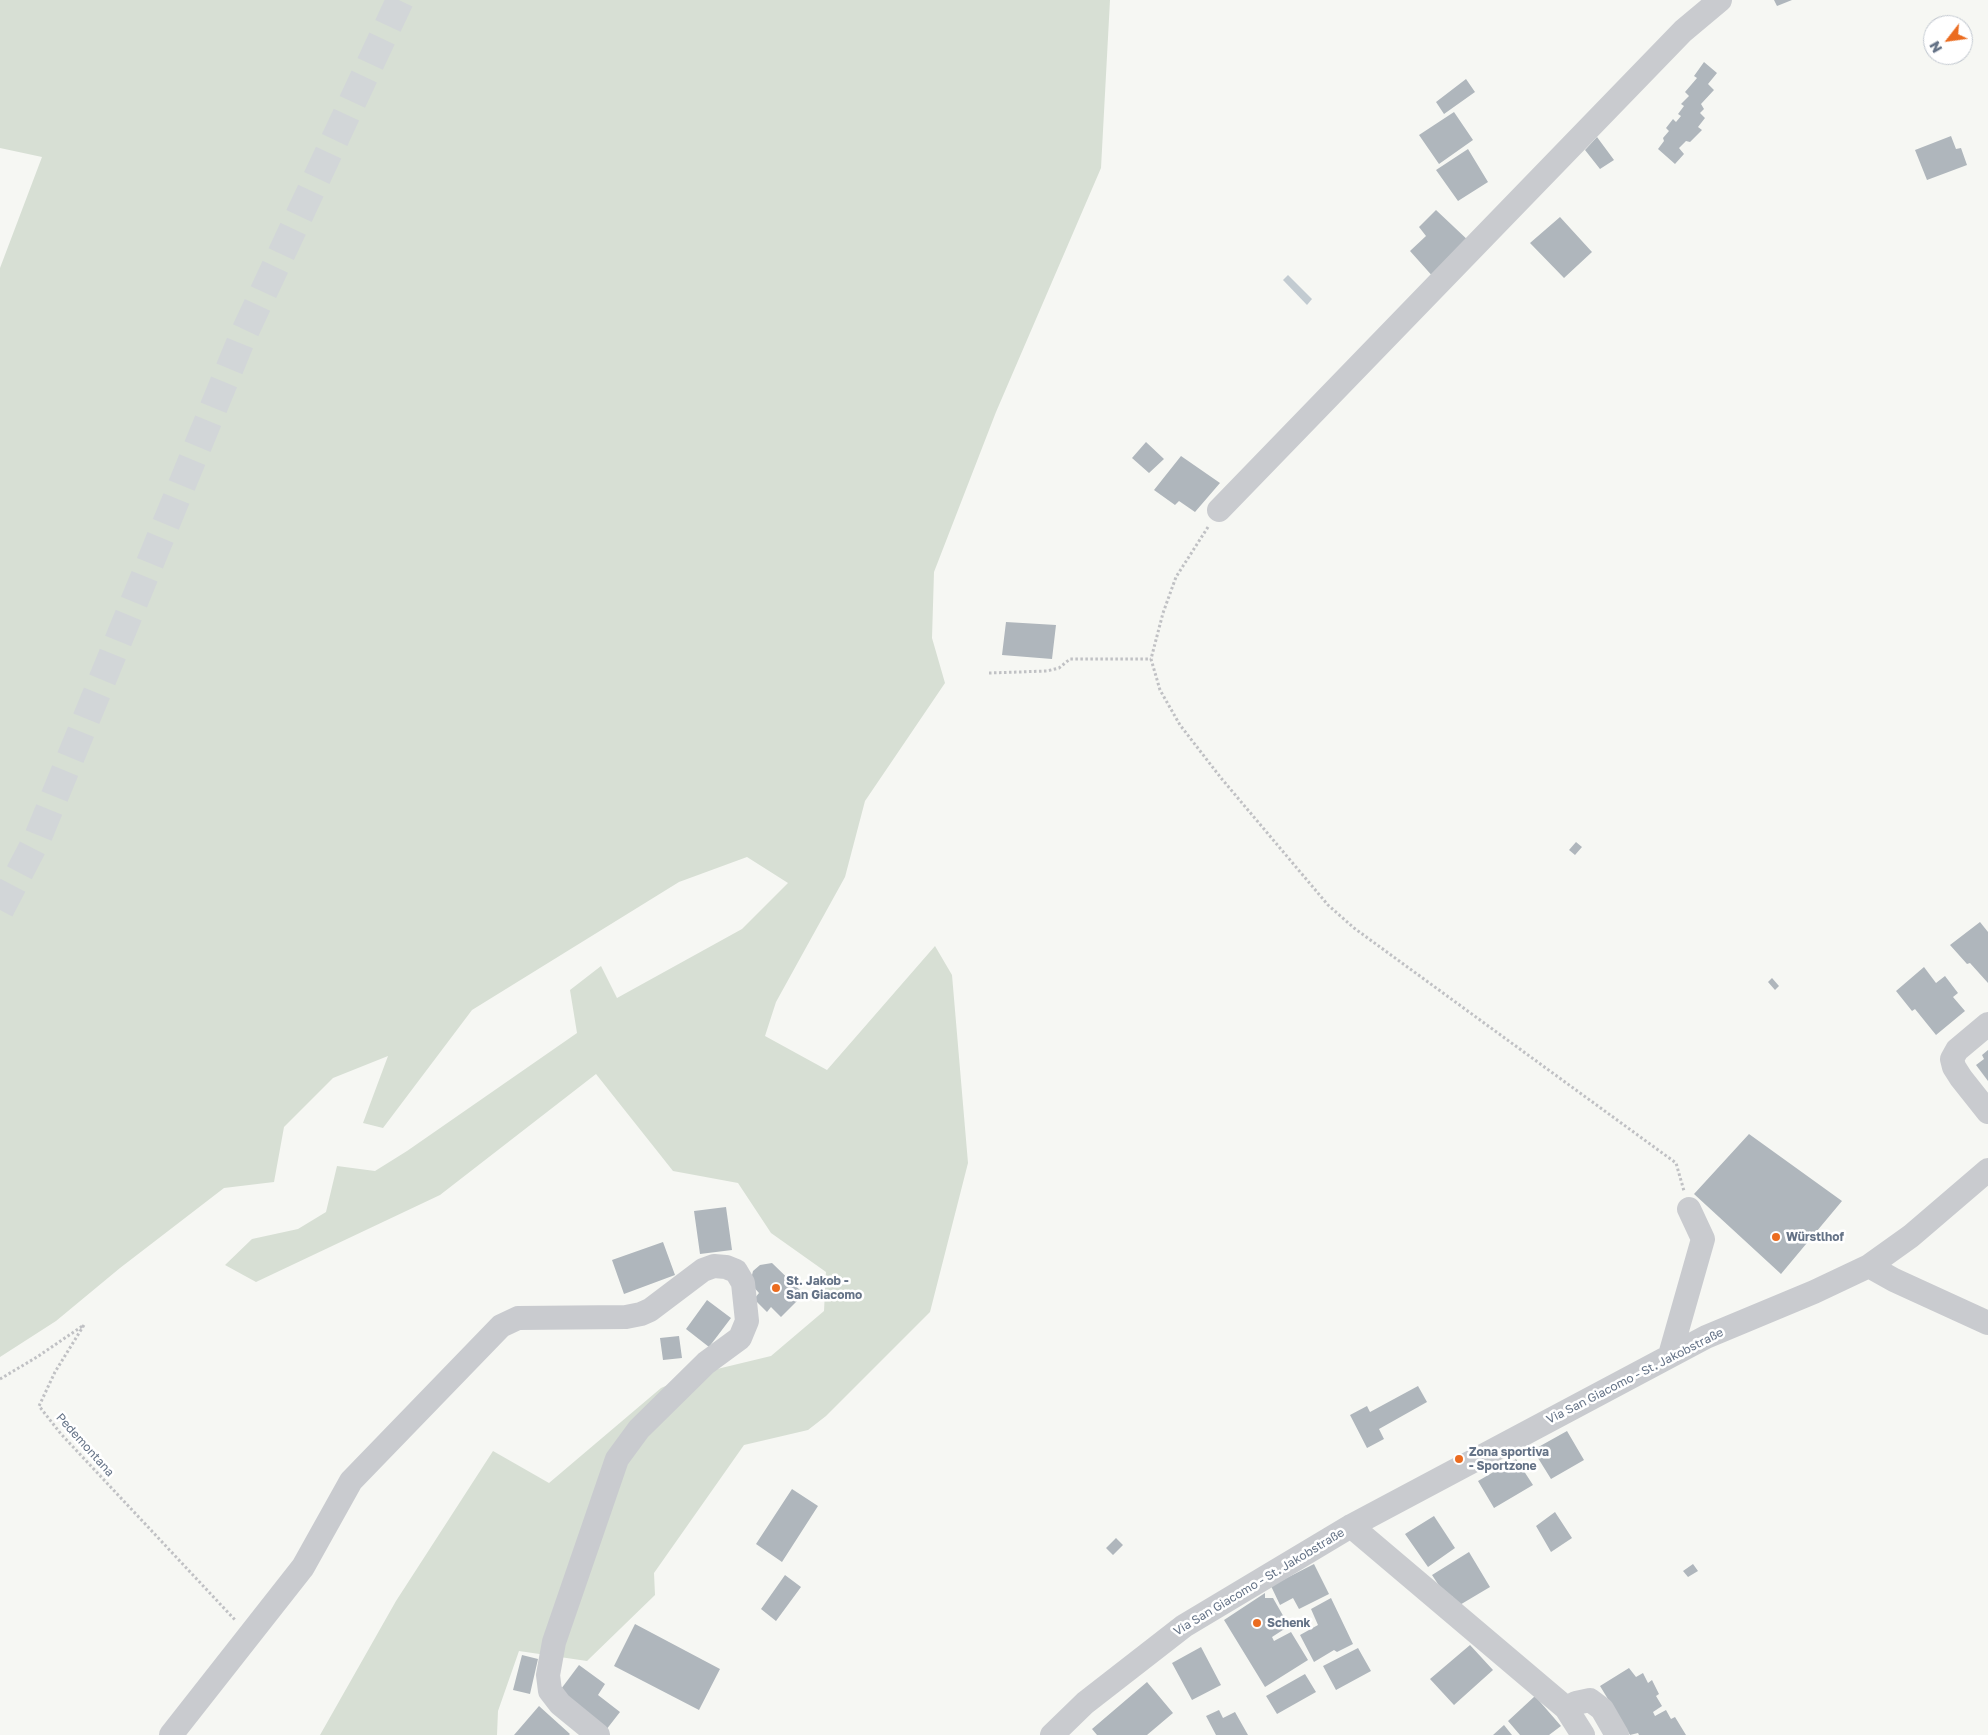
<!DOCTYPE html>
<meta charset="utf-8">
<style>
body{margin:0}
#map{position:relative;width:1988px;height:1735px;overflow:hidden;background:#f6f7f3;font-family:"Golos Text",sans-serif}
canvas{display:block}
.north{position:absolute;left:1923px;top:15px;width:50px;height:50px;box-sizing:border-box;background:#fff;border:1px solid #c1c7cf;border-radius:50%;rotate:240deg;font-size:14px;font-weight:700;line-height:20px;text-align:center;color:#647286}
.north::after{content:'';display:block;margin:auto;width:18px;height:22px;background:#eb6c20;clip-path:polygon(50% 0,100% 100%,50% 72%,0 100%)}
</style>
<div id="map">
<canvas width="1988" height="1735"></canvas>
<div class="north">N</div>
</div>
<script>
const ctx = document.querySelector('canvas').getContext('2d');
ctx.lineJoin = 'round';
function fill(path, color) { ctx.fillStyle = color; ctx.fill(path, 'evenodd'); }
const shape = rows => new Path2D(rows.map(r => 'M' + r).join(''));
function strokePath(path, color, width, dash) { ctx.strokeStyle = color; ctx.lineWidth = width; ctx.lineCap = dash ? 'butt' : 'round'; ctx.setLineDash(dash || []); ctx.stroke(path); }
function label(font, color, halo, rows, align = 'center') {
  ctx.font = font + ' "Golos Text",sans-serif'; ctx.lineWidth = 5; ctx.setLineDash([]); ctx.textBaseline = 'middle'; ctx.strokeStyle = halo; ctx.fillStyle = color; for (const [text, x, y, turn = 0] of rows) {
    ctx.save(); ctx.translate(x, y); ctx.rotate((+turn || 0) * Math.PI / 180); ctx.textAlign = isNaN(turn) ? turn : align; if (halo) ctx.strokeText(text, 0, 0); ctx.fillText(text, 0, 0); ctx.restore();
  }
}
fill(shape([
 [0,0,1110,0,1101,168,996,412,934,572,932,638,945,683,865,801,845,877,776,1002,765,1036,827,1070,935,946,952,975,968,1163,930,1312,826,1416,808,1430,744,1445,654,1573,655,1595,587,1661,519,1651,498,1711,497,1735,320,1735,396,1601,493,1451,549,1483,661,1388,688,1376,771,1356,824,1311,826,1272,771,1233,738,1183,673,1171,596,1074,440,1195,256,1282,225,1265,252,1239,298,1229,326,1212,337,1166,375,1171,407,1151,577,1033,570,990,601,966,617,998,742,929,788,883,747,857,679,882,472,1010,383,1128,363,1123,388,1056,333,1078,284,1127,274,1182,224,1188,120,1268,56,1321,0,1357,0,268,42,157,0,148]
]), '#d7dfd4');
fill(shape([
 [1288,275,1312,299,1307,305,1283,280]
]), '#c2cbd1');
fill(shape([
 [1774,0,1792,0,1777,6],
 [1704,62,1717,73,1708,84,1714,90,1701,104,1704,109,1700,113,1705,118,1698,127,1702,130,1690,142,1686,141,1679,148,1684,154,1675,164,1658,149,1664,141,1663,138,1669,131,1666,128,1673,119,1676,122,1681,116,1678,114,1684,106,1681,104,1689,96,1685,92,1697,78,1694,76],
 [1466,79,1475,92,1444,114,1436,102],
 [1454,112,1473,140,1439,164,1419,135],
 [1951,136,1956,149,1961,148,1967,165,1927,180,1915,150],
 [1597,137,1614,160,1600,169,1585,150],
 [1468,149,1488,182,1458,201,1436,170],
 [1436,210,1471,243,1435,279,1410,251,1426,236,1419,227],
 [1560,217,1592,252,1564,278,1530,243],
 [1146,442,1164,459,1149,473,1132,458],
 [1181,456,1220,483,1195,512,1179,501,1175,505,1154,490],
 [1006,622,1056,625,1052,659,1002,655],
 [1576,842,1582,847,1575,855,1569,850],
 [1980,922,1988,932,1988,983,1970,963,1967,964,1950,945],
 [1924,967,1936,983,1945,976,1958,993,1953,997,1965,1011,1936,1035,1915,1009,1912,1011,1896,991],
 [1772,978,1779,986,1775,990,1768,982],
 [1988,1050,1988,1081,1976,1065,1984,1059,1982,1055],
 [1749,1134,1842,1201,1781,1274,1694,1194],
 [726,1207,732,1250,700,1254,694,1211],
 [663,1242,675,1275,624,1294,612,1260],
 [772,1263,804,1294,781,1317,771,1307,767,1312,754,1299,759,1293,750,1283,753,1271,760,1265],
 [707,1300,731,1318,709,1347,686,1329],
 [679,1336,682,1358,663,1360,660,1338],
 [1418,1386,1427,1402,1379,1429,1384,1439,1367,1448,1350,1415,1367,1406,1370,1412],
 [1567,1431,1584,1460,1551,1479,1533,1450],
 [1516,1459,1533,1485,1494,1508,1478,1481],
 [792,1489,818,1506,782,1562,756,1544],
 [1555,1512,1572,1538,1551,1552,1536,1526],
 [1434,1516,1455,1548,1428,1567,1405,1534],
 [1116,1538,1123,1545,1113,1555,1106,1548],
 [1469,1552,1490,1587,1458,1606,1452,1596,1448,1599,1432,1575],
 [1314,1564,1329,1594,1299,1609,1293,1598,1280,1605,1271,1586],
 [1693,1564,1698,1571,1688,1577,1683,1571],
 [785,1575,801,1587,776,1621,761,1609],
 [1265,1593,1265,1598,1273,1598,1289,1626,1272,1637,1274,1641,1291,1632,1308,1660,1265,1687,1224,1620],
 [1331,1598,1353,1644,1337,1652,1334,1650,1314,1662,1300,1635,1318,1625,1311,1609],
 [635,1624,720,1669,699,1710,614,1666],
 [1470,1645,1493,1670,1454,1705,1430,1679],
 [1201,1647,1221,1685,1192,1700,1172,1663],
 [1358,1648,1371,1671,1336,1690,1323,1666],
 [522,1655,538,1659,530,1694,513,1690],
 [579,1665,605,1684,598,1695,620,1712,606,1730,558,1693],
 [1629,1668,1636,1677,1643,1673,1648,1683,1652,1680,1659,1694,1656,1696,1662,1706,1653,1712,1655,1716,1666,1710,1671,1719,1675,1717,1686,1735,1639,1735,1638,1733,1630,1735,1600,1686],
 [1305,1674,1316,1692,1277,1714,1266,1696],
 [1147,1682,1173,1713,1147,1735,1097,1735,1092,1729],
 [1535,1696,1561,1726,1549,1735,1520,1735,1508,1721],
 [539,1706,570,1734,569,1735,514,1735],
 [1219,1710,1223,1718,1235,1712,1248,1735,1216,1735,1206,1716],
 [1504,1725,1512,1735,1493,1735]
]), '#afb6bc');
strokePath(shape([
 [0,910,38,837,242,338,400,0]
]), '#d2d6d8', 28, [28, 14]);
strokePath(shape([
 [1208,527,1176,577,1163,613,1151,659,1160,690,1180,725,1221,778,1328,905,1354,928,1676,1163,1684,1191],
 [989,673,1047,671,1059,668,1070,659,1151,659],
 [0,1379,37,1357,84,1325,55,1372,39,1406,61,1434,236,1621]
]), '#c0c1c4', 3, [2.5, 2.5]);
strokePath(shape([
 [1219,510,1683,31,1720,0],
 [1988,1024,1957,1050,1952,1059,1954,1067,1961,1078,1988,1112],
 [1869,1266,1894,1280,1988,1323],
 [1670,1355,1703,1239,1689,1209],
 [1351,1526,1566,1708,1583,1735],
 [1566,1708,1576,1703,1590,1700,1602,1709,1617,1735],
 [171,1735,303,1567,351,1481,501,1326,518,1318,626,1317,641,1314,650,1310,703,1270,714,1266,726,1267,736,1271,743,1283,747,1321,740,1338,706,1363,639,1429,617,1459,554,1642,548,1675,550,1691,560,1704,598,1735],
 [1052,1735,1085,1703,1184,1626,1351,1526,1706,1337,1814,1292,1869,1266,1911,1236,1988,1170]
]), '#c9cbcf', 24);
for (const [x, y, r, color] of [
 [1776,1237,5,"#eb6c20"],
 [776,1288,5,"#eb6c20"],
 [1459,1459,5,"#eb6c20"],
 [1257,1623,5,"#eb6c20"]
]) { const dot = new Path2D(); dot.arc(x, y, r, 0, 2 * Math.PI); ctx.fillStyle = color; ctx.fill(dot); strokePath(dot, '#fff', 2); }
label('bold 12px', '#647286', '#fff', [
 ["Würstlhof",1786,1237],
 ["St. Jakob -",786,1281],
 ["San Giacomo",786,1295],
 ["Zona sportiva",1469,1452],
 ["- Sportzone",1469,1466],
 ["Schenk",1267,1623]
], 'left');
label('12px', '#647286', '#fff', [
 ["Via San Giacomo - St. Jakobstraße",1635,1376,-27],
 ["Pedemontana",85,1445,48],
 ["Via San Giacomo - St. Jakobstraße",1259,1582,-31]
]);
</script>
